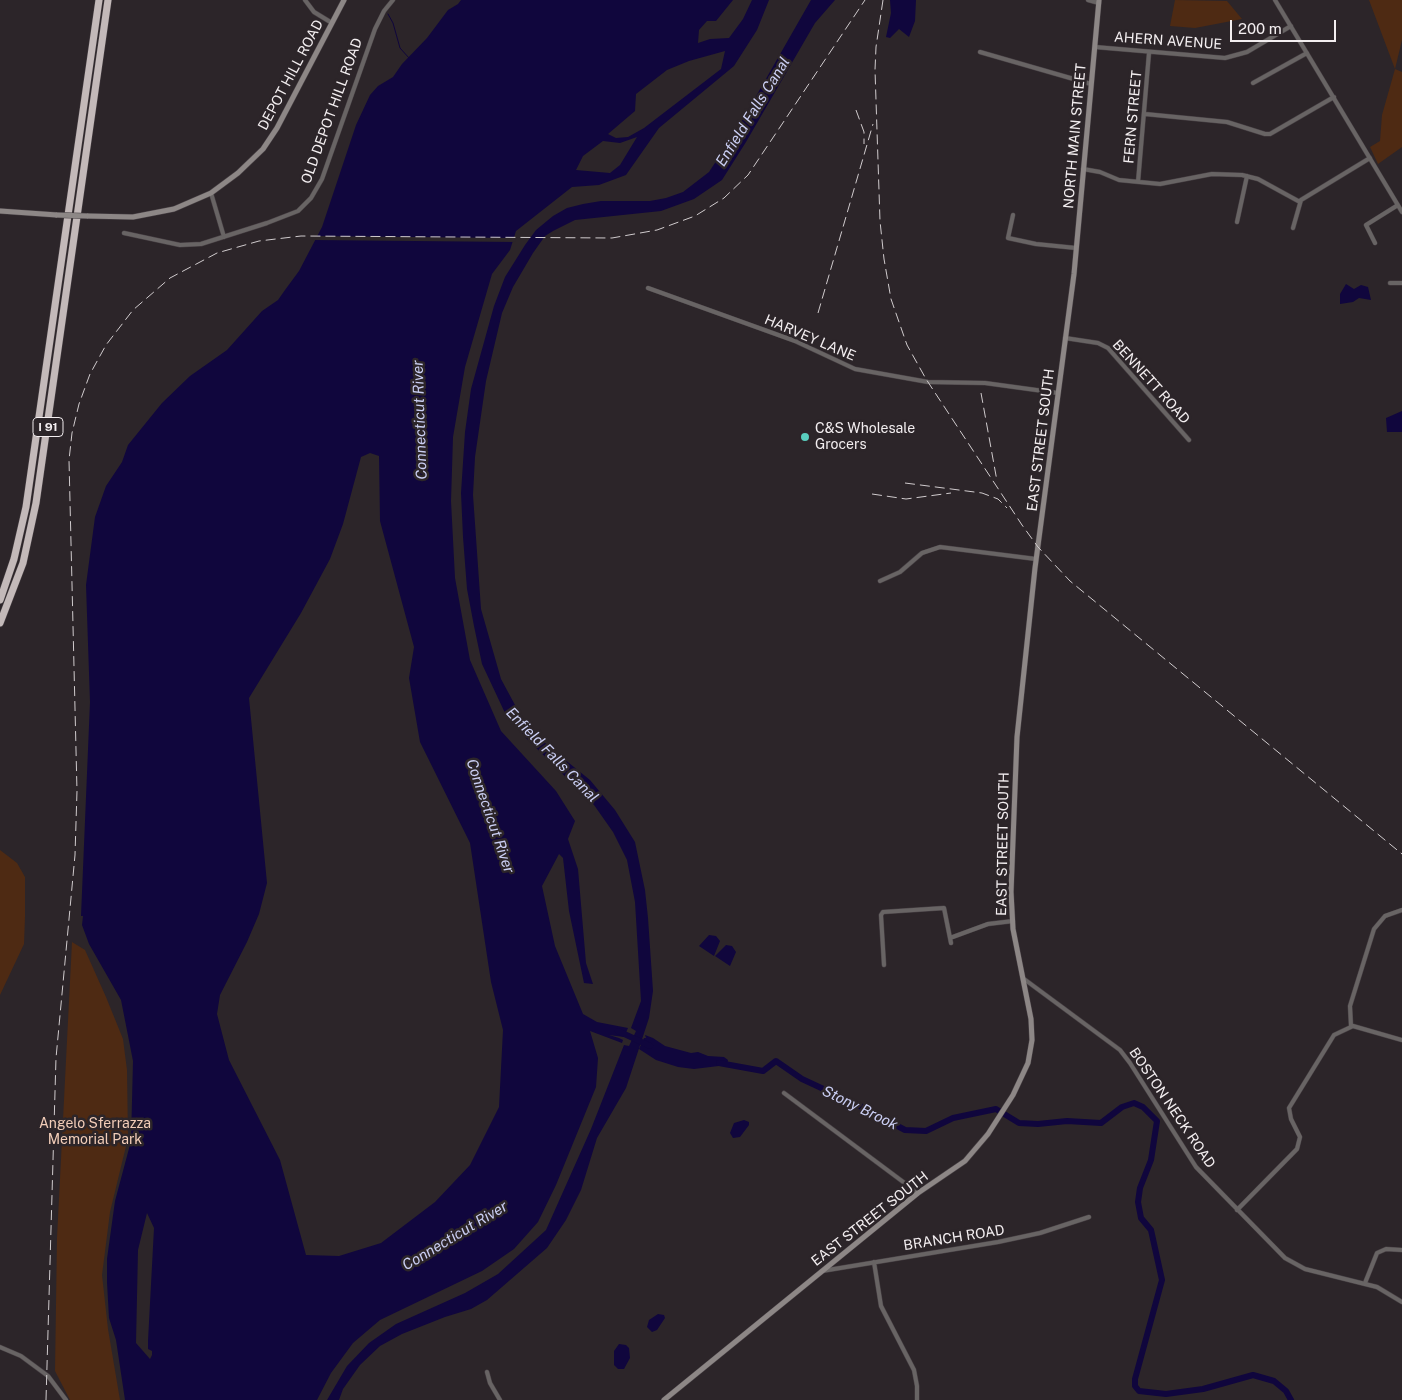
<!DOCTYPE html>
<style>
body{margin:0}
#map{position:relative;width:1402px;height:1400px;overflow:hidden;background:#2c2529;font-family:"Public Sans",sans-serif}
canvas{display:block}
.scale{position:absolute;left:1230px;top:20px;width:106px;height:22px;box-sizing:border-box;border:2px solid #f3eef0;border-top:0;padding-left:6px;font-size:15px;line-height:18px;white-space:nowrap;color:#f3eef0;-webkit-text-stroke:4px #2c2529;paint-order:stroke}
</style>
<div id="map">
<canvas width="1402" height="1400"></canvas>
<div class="scale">200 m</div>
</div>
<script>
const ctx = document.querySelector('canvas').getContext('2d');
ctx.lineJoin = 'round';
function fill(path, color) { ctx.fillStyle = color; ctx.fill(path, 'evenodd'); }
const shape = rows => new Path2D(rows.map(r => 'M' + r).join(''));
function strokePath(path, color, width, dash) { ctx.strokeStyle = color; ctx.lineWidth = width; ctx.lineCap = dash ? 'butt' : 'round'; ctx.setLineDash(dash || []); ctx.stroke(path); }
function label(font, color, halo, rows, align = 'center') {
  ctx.font = font + ' "Public Sans",sans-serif'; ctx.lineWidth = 5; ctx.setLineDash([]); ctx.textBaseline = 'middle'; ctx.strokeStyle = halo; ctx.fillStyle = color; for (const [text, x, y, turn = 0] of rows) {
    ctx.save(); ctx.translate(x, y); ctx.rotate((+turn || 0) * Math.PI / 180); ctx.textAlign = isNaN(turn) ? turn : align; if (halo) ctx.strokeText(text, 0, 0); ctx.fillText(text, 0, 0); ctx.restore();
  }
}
fill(shape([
 [1175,0,1227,1,1242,19,1195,28,1170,26],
 [1369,0,1402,0,1402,40,1395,69,1402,72,1402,147,1378,164,1370,147,1380,141,1382,115,1395,69],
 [0,850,17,863,25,877,25,917,24,944,0,995],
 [72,942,85,950,106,997,123,1039,127,1070,128,1138,110,1212,102,1275,108,1329,120,1400,70,1400,55,1371,57,1238]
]), '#4e2a13');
fill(shape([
 [461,0,733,0,716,21,707,21,699,30,698,43,710,39,729,38,743,19,752,0,769,0,757,30,734,66,659,128,626,175,599,185,572,187,516,231,510,250,492,274,465,367,453,437,451,501,455,578,470,660,501,731,556,791,575,821,568,839,578,869,586,963,593,984,584,983,569,911,563,858,559,854,542,886,555,946,583,1014,597,1022,628,1028,624,1037,609,1035,619,1038,623,1040,622,1043,590,1031,598,1058,596,1087,556,1185,538,1222,514,1249,482,1271,380,1320,353,1343,331,1373,317,1400,125,1400,116,1340,109,1318,107,1282,107,1259,115,1201,131,1141,133,1061,121,1000,89,944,82,925,83,916,81,916,90,702,86,585,95,517,106,486,122,462,128,445,162,403,190,376,227,350,262,311,278,300,285,290,299,271,322,227,356,125,370,95,378,86,393,77,402,64,427,38,448,10,458,4],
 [725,51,721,69,644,128,628,137,616,138,608,134,635,111,636,94,667,70,689,61],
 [637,137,620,165,610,173,576,170,583,156,603,141,620,143],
 [370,453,379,456,380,521,414,647,409,678,420,742,470,843,491,982,503,1030,499,1107,470,1165,435,1202,381,1243,339,1256,306,1255,280,1160,229,1060,217,1014,220,995,247,942,259,914,267,883,249,698,301,613,330,559,343,524,361,457],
 [147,1213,154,1228,148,1341,148,1349,152,1351,152,1355,150,1359,136,1343,138,1250],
 [811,0,835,0,815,23,746,142,722,180,694,199,661,211,575,220,553,231,545,236,533,253,513,287,502,313,486,381,475,457,473,495,481,609,501,679,522,718,548,746,590,780,615,810,635,842,645,890,648,918,653,991,649,1018,626,1088,597,1138,581,1190,566,1220,547,1248,487,1300,471,1309,445,1317,402,1334,380,1346,360,1365,343,1389,339,1400,327,1400,347,1366,369,1343,396,1324,465,1293,498,1274,546,1230,591,1129,624,1045,629,1046,636,1031,631,1028,641,1001,635,902,627,860,613,832,594,805,527,739,505,713,482,664,474,626,467,589,463,537,461,493,465,432,471,389,494,306,505,277,525,245,536,230,553,216,567,208,583,204,601,201,650,201,666,198,683,192,709,172,739,126],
 [890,0,916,0,915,21,909,37,899,29,890,38,886,37,891,13],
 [1346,284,1354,289,1361,285,1368,287,1371,300,1359,298,1353,302,1340,304,1340,294],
 [1402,411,1402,432,1387,432,1386,418],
 [709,935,716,936,720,941,714,956,699,946],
 [726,945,732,946,736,952,730,966,715,956],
 [645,1035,653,1038,665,1046,691,1053,698,1052,708,1056,724,1057,728,1060,727,1065,694,1069,678,1067,656,1060,639,1049,644,1038,646,1038],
 [744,1120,749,1122,749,1125,740,1137,733,1138,730,1133,734,1123],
 [658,1314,664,1315,665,1318,657,1330,652,1332,647,1327,649,1320],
 [619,1344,626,1345,629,1348,630,1358,624,1369,618,1369,614,1365,614,1351]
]), '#10063d');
fill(shape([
 [314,236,516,238,515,242,312,240]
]), '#2c2529');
strokePath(shape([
 [388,14,393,23,400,48,409,58]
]), '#10063d', 1);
strokePath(shape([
 [618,1031,650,1046],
 [719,1063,763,1071,776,1061,802,1079,860,1106,905,1130,926,1131,953,1118,996,1109,1019,1123,1038,1124,1067,1121,1101,1123,1122,1107,1134,1103,1143,1107,1157,1121,1151,1160,1140,1188,1138,1202,1141,1218,1151,1230,1162,1280,1135,1379,1135,1386,1139,1391,1166,1394,1203,1389,1253,1375,1274,1381,1286,1391,1291,1400]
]), '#10063d', 6);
const street = shape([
 [305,0,314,12,332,23],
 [1088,0,1099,3],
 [1275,0,1402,212],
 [1095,47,1225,58,1247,52,1291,26],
 [980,52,1091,84],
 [1253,83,1307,53],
 [1145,114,1227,122,1265,134,1270,134,1334,97],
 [1083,169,1100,172,1119,180,1160,184,1212,174,1242,175,1258,179,1300,202],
 [1138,182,1149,53],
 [211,193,224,237],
 [1013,215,1008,238,1036,244,1076,248],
 [1237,222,1247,176],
 [1293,228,1301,200,1370,158],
 [124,233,180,245,201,244,267,223,298,211,311,198,322,179,375,29,384,11,393,0],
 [1375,243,1366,225,1398,205],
 [1390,283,1402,283],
 [648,288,795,341,855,369,928,382,985,383,1058,393],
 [1065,338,1098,343,1108,348,1189,440],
 [880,581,900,572,922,553,940,547,1036,559],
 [950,938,988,924,1013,921],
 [884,965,881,915,883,912,944,908,951,943],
 [1024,979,1120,1050,1130,1063,1196,1167,1285,1258,1305,1269,1377,1287,1402,1302],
 [1351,1026,1350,1006,1374,929,1385,916,1402,910],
 [784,1093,918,1193],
 [1237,1210,1297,1149,1300,1137,1291,1119,1289,1108,1334,1035,1353,1026,1402,1040],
 [874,1262,881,1306,914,1370,917,1386,917,1400],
 [822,1271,998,1242,1040,1233,1089,1217],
 [1365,1283,1377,1253,1386,1249,1402,1250],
 [0,1347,21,1356,48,1376,66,1400],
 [487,1372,490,1383,500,1400]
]);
const secondary = shape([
 [0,211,57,215],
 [87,216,133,217,174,209,211,193,238,173,263,149,277,128,344,0],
 [664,1400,918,1193,965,1161,988,1134,1013,1095,1028,1063,1032,1040,1031,1019,1013,929,1011,892,1017,737,1035,568,1074,274,1099,0]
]);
const highway = shape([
 [0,600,14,559,26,507,99,0],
 [0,623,23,563,36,503,108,0]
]);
strokePath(street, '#484145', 5);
strokePath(secondary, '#484145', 6);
strokePath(highway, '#484145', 8);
strokePath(street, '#686464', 4);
strokePath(secondary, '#8d8786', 5);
strokePath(highway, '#c3b9b9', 7);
strokePath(shape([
 [883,0,876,47,875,70,880,221,884,259,891,299,907,345,926,379,1022,525,1038,547,1070,581,1402,854],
 [856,110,864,132,864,144],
 [818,313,873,124],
 [981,393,997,481],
 [905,483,982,493,998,499,1007,508],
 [872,494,906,499,951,493],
 [46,1400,56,1058,75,855,77,791,69,460,72,433,79,404,90,374,106,345,133,310,170,278,217,253,259,241,301,236,612,238,657,230,695,216,724,198,748,175,865,0]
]), '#d1ccce', 1, [10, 5]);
const secondaryBridge = shape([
 [57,215,87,216]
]);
strokePath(secondaryBridge, '#484145', 6, []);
strokePath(secondaryBridge, '#8d8786', 5);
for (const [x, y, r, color] of [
 [805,437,5,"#59cebe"]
]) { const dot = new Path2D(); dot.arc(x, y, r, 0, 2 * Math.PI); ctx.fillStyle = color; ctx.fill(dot); strokePath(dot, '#2c2529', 2); }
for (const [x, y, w] of [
 [48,427,30]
]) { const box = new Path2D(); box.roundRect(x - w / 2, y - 9.5, w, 19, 4); ctx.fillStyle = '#2c2529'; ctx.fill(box); strokePath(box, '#f3eef0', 1); }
label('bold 12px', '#f3eef0', null, [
 ["I 91",48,427]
]);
label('14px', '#f3eef0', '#2c2529', [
 ["AHERN AVENUE",1168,41,4],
 ["DEPOT HILL ROAD",291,75,-62],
 ["OLD DEPOT HILL ROAD",332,111,-70],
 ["FERN STREET",1133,117,-85],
 ["NORTH MAIN STREET",1075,136,-85],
 ["HARVEY LANE",810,338,23],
 ["BENNETT ROAD",1151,382,48],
 ["EAST STREET SOUTH",1041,440,-83],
 ["EAST STREET SOUTH",1003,844,-89],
 ["BOSTON NECK ROAD",1172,1108,56],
 ["EAST STREET SOUTH",870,1219,-38],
 ["BRANCH ROAD",954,1238,-9]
]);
label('14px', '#f3eef0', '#2c2529', [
 ["C&S Wholesale",815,429],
 ["Grocers",815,445]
], 'left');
label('14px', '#f2cdb8', '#2c2529', [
 ["Angelo Sferrazza",95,1124],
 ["Memorial Park",95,1140]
]);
label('italic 15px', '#cacef3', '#2c2529', [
 ["Enfield Falls Canal",753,112,-58],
 ["Connecticut River",420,420,-92],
 ["Enfield Falls Canal",552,755,46],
 ["Connecticut River",490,816,71],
 ["Stony Brook",860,1108,26],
 ["Connecticut River",455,1236,-31]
]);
</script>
